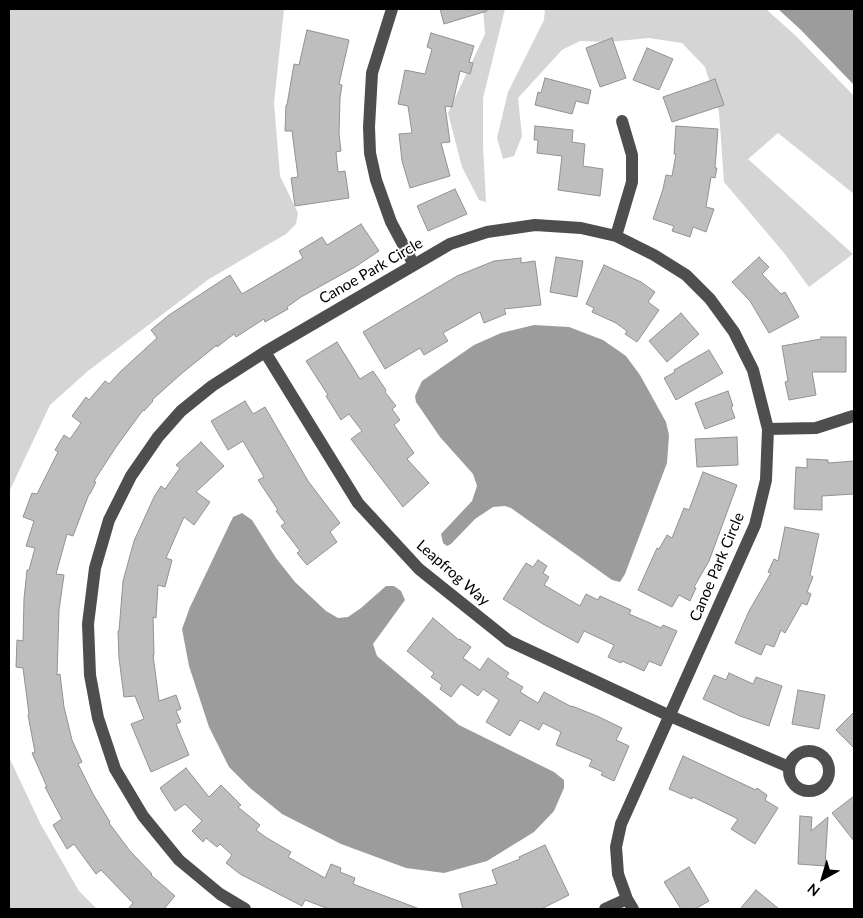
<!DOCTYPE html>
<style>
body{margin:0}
#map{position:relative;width:863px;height:918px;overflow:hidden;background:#fff;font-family:Lato,sans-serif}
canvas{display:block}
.frame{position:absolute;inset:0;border:10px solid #000;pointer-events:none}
.north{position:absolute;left:798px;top:853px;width:50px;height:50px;-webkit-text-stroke:4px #fff;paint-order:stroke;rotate:219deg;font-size:14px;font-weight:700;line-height:20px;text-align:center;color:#000}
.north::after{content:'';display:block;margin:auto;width:18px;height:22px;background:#000;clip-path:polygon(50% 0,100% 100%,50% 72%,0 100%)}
</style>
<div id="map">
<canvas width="863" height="918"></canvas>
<div class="frame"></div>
<div class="north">N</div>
</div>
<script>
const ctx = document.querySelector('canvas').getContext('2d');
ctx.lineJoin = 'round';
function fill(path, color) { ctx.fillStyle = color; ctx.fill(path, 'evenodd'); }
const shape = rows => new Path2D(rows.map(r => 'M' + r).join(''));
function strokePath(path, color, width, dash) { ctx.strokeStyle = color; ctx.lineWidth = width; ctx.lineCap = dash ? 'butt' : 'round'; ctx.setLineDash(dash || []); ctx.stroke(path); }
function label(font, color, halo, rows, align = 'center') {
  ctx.font = font + ' Lato,sans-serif'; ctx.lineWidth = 4; ctx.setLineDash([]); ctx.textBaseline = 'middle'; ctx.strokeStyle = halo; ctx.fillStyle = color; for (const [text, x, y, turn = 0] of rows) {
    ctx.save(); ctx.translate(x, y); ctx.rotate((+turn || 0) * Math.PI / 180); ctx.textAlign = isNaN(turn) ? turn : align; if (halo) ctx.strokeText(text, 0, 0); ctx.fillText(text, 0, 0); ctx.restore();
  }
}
fill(shape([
 [9,9,284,9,274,103,280,176,298,213,296,224,286,234,209,279,88,371,50,405,9,492],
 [483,9,505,9,483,98,483,146,486,202,479,200,462,167,448,113,485,34],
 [545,9,766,9,796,36,854,96,854,194,778,133,748,159,853,254,809,287,784,253,724,182,719,112,705,67,682,43,649,38,608,42,580,41,562,50,518,98,522,136,514,156,503,159,497,138,508,92,544,20],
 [9,757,40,823,79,891,97,909,9,909]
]), '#d5d5d5');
fill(shape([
 [778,9,854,9,854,85,801,30],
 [534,325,569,327,603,340,626,356,640,375,666,422,669,435,667,463,625,574,620,582,612,580,511,508,505,506,493,507,475,519,451,544,447,546,443,543,441,534,472,501,477,486,473,474,440,437,416,402,415,396,422,381,474,345,501,333],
 [242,513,252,520,276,558,295,582,326,611,338,618,348,617,361,608,386,586,394,586,401,591,405,600,373,644,377,656,459,725,554,772,564,780,564,788,554,811,534,832,487,861,444,873,406,868,341,844,282,814,250,788,229,767,209,727,189,666,182,629,190,607,233,517]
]), '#9c9c9c');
const building = shape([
 [440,9,486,9,487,11,444,24,440,9],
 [307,30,349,40,339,84,342,85,340,98,339,134,341,151,336,152,338,172,345,171,349,198,295,206,291,178,298,177,292,131,285,131,286,105,287,105,294,64,299,65,307,30],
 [431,33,474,46,469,62,473,63,470,74,460,71,452,107,445,106,450,142,441,143,450,176,410,188,402,161,399,134,412,133,408,106,398,104,405,70,425,74,432,49,427,47,431,33],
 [612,38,626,78,600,87,586,48,612,38],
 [647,48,673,59,659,90,633,80,647,48],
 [545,78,591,90,588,104,576,101,572,114,535,105,538,92,541,93,545,78],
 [715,79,724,105,672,122,663,97,715,79],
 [535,126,573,130,572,142,585,144,583,166,603,169,600,196,558,190,562,156,537,153,538,140,534,140,535,126],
 [676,126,718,129,715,168,717,168,715,178,711,177,706,207,714,209,706,232,693,227,690,237,672,231,674,226,653,219,663,189,666,175,672,176,676,154,674,154,676,126],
 [455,189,467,214,428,231,417,206,455,189],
 [361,224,379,251,355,267,301,297,287,307,288,309,265,322,264,319,236,337,234,334,217,347,217,345,181,374,152,400,153,401,144,411,143,410,116,447,94,481,96,482,90,494,89,494,73,536,67,534,56,574,64,575,59,610,57,675,60,674,64,707,72,740,82,762,78,764,93,794,110,822,109,823,130,851,152,874,151,875,175,896,164,909,128,909,133,903,101,870,96,874,74,844,67,849,53,825,62,819,45,787,47,787,32,753,35,752,28,715,29,714,23,668,16,667,17,640,23,641,24,599,27,570,29,570,35,548,26,546,34,521,23,517,32,493,37,494,58,452,55,450,64,435,70,439,81,423,72,416,86,397,89,400,105,381,109,384,120,372,157,338,151,330,169,315,230,275,242,294,303,258,299,251,322,237,327,245,361,224],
 [556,257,583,261,577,297,550,292,556,257],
 [759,257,769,267,762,274,781,294,785,292,799,317,769,333,750,301,732,282,759,257],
 [521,258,521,263,535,261,541,305,504,309,506,314,484,323,480,312,443,333,448,341,424,355,420,348,385,369,363,332,457,276,494,261,521,258],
 [604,265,641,282,655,292,648,302,659,310,637,342,625,334,627,331,616,323,592,312,594,308,586,304,604,265],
 [681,313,699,334,667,362,649,341,681,313],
 [821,337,846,337,846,372,812,372,816,395,789,400,785,382,788,381,782,346,821,339,821,337],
 [337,342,360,379,373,371,386,390,385,392,396,406,392,409,400,420,394,425,414,453,407,459,429,483,403,507,351,439,362,431,349,414,341,420,326,396,328,395,306,361,337,342],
 [709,350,723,373,676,400,664,378,675,372,674,370,709,350],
 [728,391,733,406,731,407,735,418,705,429,695,403,728,391],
 [245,401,253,414,265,407,308,481,340,523,330,532,337,542,307,565,297,553,300,551,281,526,285,523,276,511,278,510,258,480,264,477,243,441,228,450,211,421,245,401],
 [737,437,738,465,697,467,695,439,737,437],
 [201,442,224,466,196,492,210,502,194,525,184,517,166,558,172,560,165,587,158,585,156,618,153,617,154,655,153,655,159,701,176,695,181,709,176,711,181,722,176,724,189,755,151,772,131,724,144,719,135,696,124,697,119,658,118,631,119,631,123,581,134,541,154,497,161,486,165,489,180,468,176,465,201,442],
 [807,459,828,460,828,463,854,461,854,494,822,496,822,510,794,509,796,467,807,468,807,459],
 [703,472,737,485,709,561,694,587,696,588,690,601,679,595,672,607,638,590,657,548,659,549,667,535,672,538,684,508,689,510,703,472],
 [785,527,819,534,810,575,813,577,807,592,811,594,807,605,802,603,785,633,781,630,774,647,766,644,761,655,735,643,749,611,771,573,768,572,774,559,778,561,785,527],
 [538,560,547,566,543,573,549,577,544,585,580,606,586,594,598,600,600,596,631,610,629,614,650,623,661,628,663,625,677,631,661,666,649,661,644,671,622,661,621,663,608,657,614,645,584,631,578,643,543,624,503,599,526,563,533,567,538,560],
 [433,618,459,640,460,639,471,647,463,658,480,670,488,658,509,673,506,677,523,687,520,692,538,703,544,692,572,707,572,706,597,716,622,728,616,740,629,746,614,781,601,775,603,772,589,766,592,760,556,745,561,732,543,723,539,730,520,720,510,736,486,722,499,700,483,689,478,696,461,684,451,697,440,689,442,685,431,677,434,673,407,651,433,618],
 [729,673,753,684,756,677,782,686,769,726,740,716,703,699,714,675,726,680,729,673],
 [798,690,825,695,819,729,792,724,798,690],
 [854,712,854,748,836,730,854,712],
 [683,756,756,790,757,788,767,795,765,800,778,808,755,844,731,829,738,819,693,797,692,799,669,789,683,756],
 [186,768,209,797,221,785,241,805,238,807,260,825,256,830,267,838,291,852,288,857,325,878,331,864,341,868,340,872,355,878,353,884,417,908,417,909,329,909,305,900,302,906,240,874,226,863,232,855,220,844,217,847,206,838,203,842,192,831,202,821,185,804,175,811,160,788,186,768],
 [854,796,854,841,832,813,854,796],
 [800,816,812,817,811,831,828,817,825,866,798,864,800,816],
 [545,845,569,895,541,909,463,909,459,894,497,884,492,870,520,859,519,857,545,845],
 [689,867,709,901,695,909,681,909,664,882,689,867],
 [756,890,779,909,740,909,756,890]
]);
fill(building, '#bebebe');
strokePath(building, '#929292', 1);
strokePath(shape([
 [392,9,372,73,369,127,370,153,376,180,391,222,414,265],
 [616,236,632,182,632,155,622,121],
 [265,352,358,503,419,569,509,641,670,716,789,767],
 [768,429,816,428,853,416],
 '789 771a20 20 0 1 1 40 0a20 20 0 1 1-40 0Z',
 [245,909,220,894,179,860,143,816,115,769,98,718,90,675,88,624,95,568,109,520,131,476,158,437,181,411,212,386,265,352,450,244,487,232,535,225,581,228,616,236,654,255,686,275,710,299,734,332,753,370,768,429,766,480,755,525,621,824,616,847,618,874,627,899,633,909],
 [605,909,627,899]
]), '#4e4e4e', 12);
label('15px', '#000', '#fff', [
 ["Canoe Park Circle",371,271,-30],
 ["Canoe Park Circle",717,567,-67],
 ["Leapfrog Way",453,573,41]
]);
</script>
